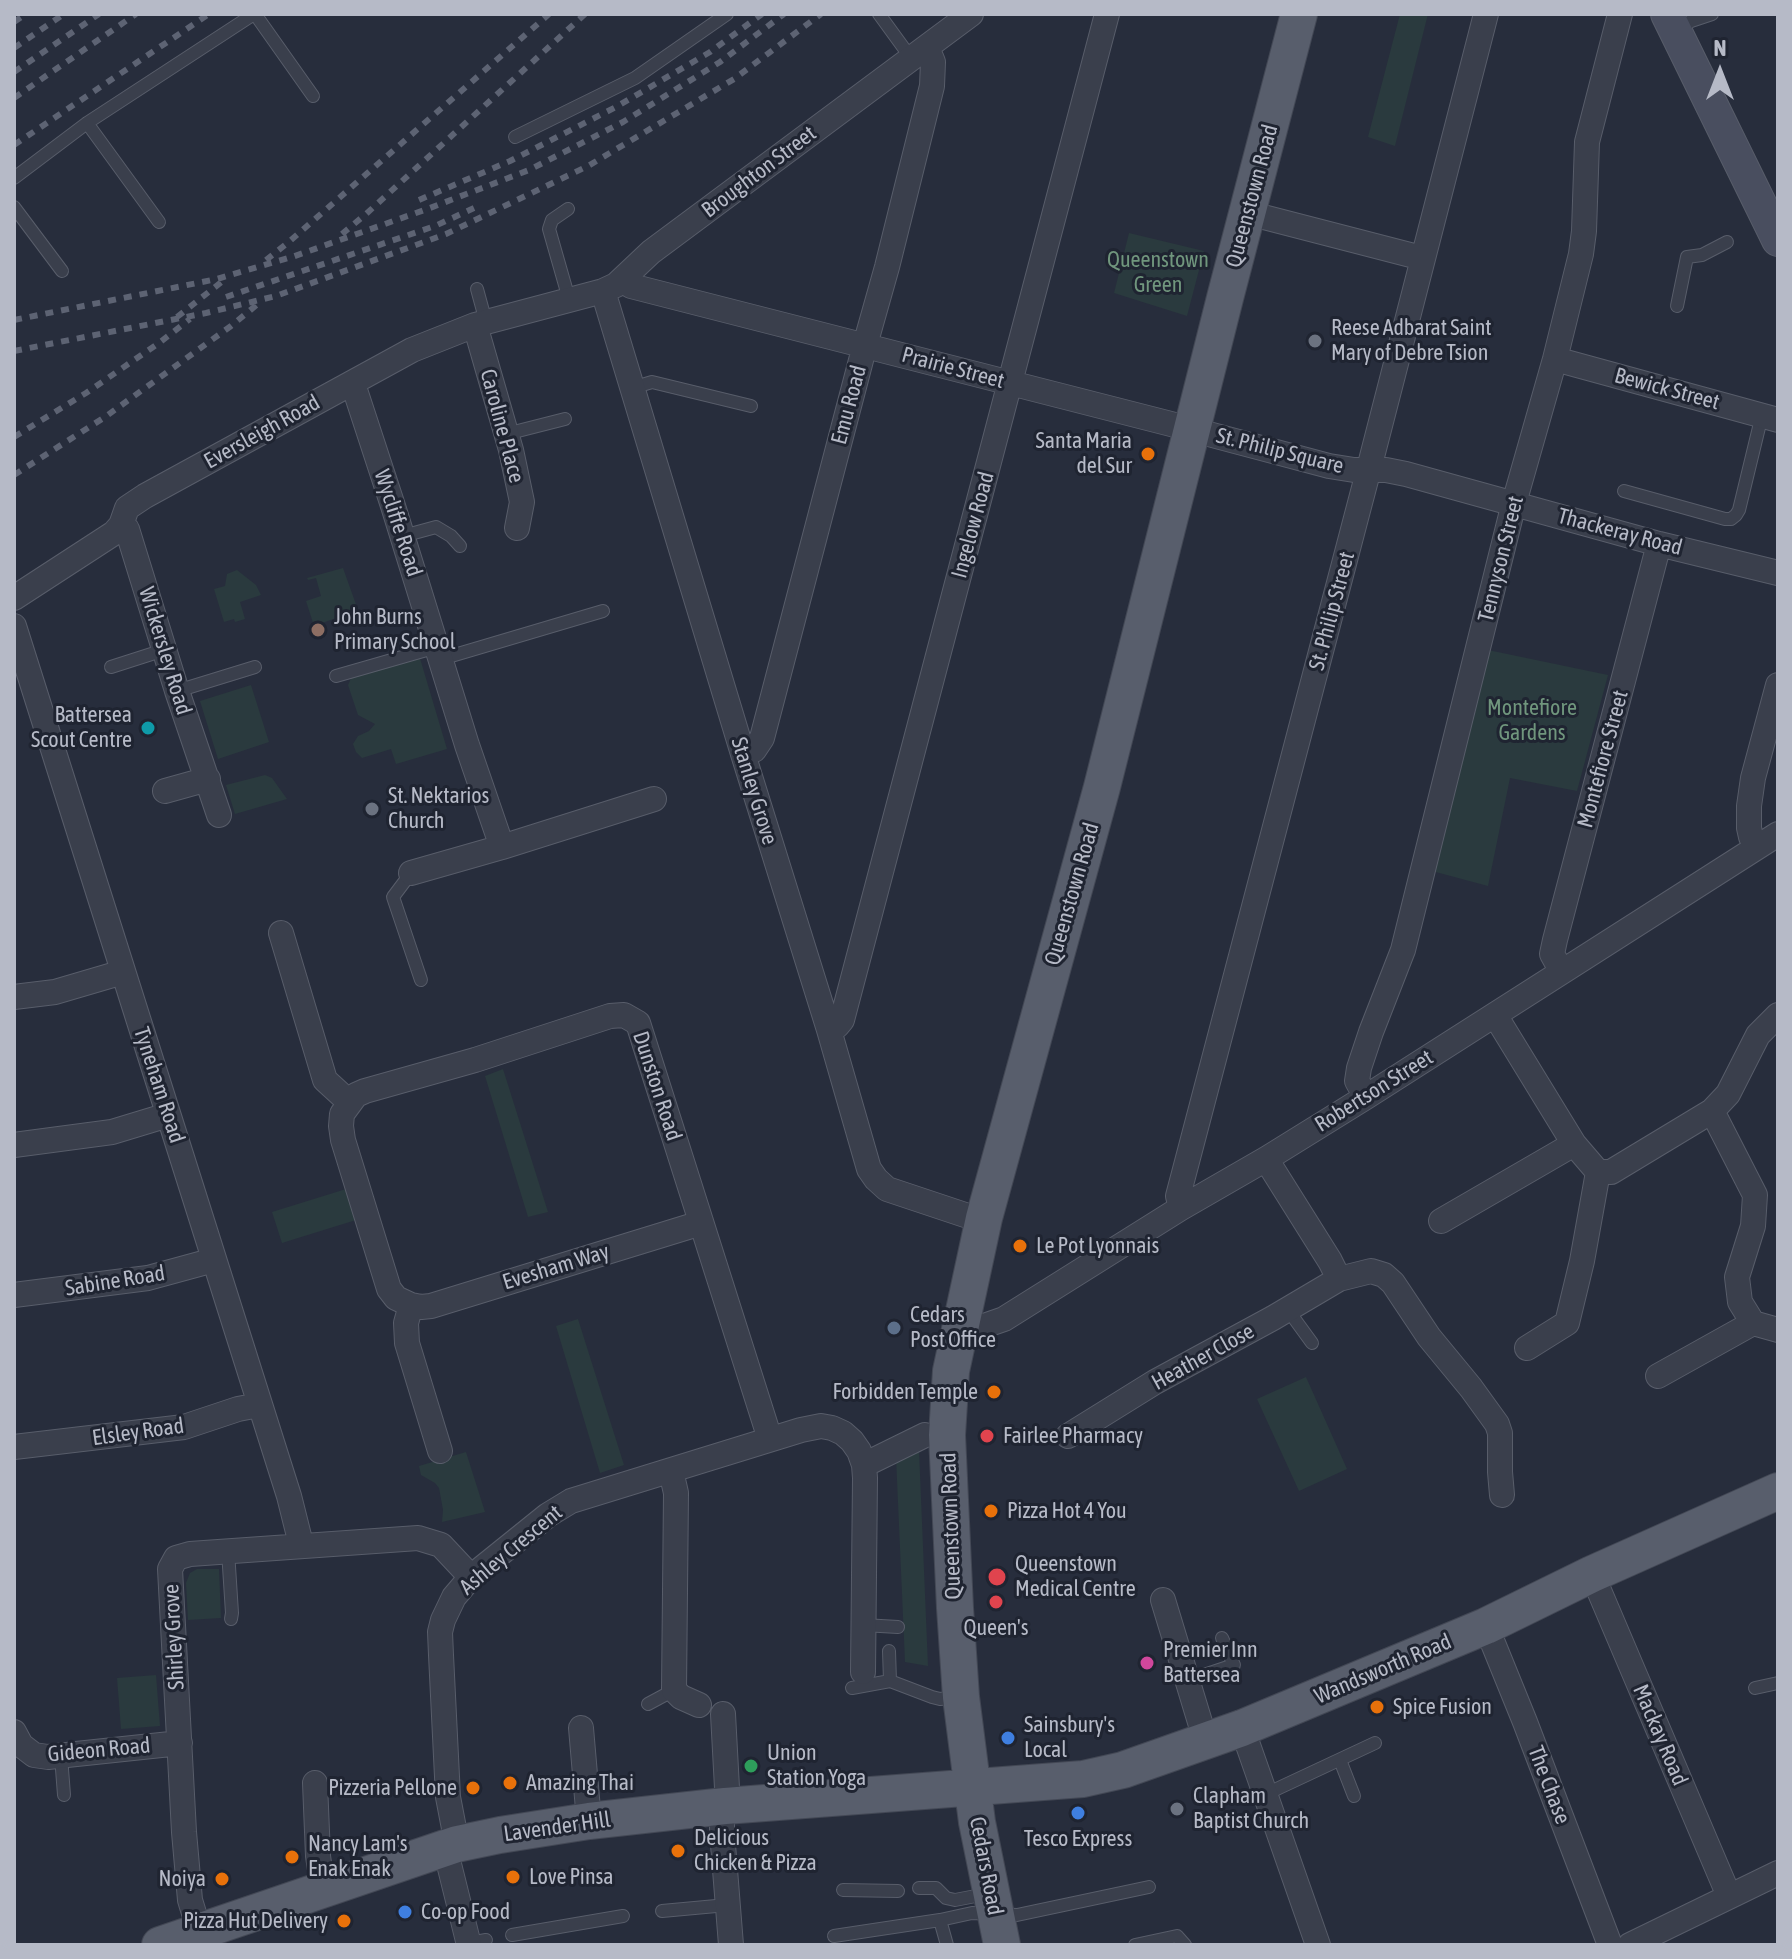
<!DOCTYPE html>
<style>
body{margin:0}
#map{position:relative;width:1792px;height:1959px;overflow:hidden;background:#272d3c;font-family:"Asap Condensed",sans-serif}
canvas{display:block}
.frame{position:absolute;inset:0;border:16px solid #b6bac7;pointer-events:none}
.north{position:absolute;left:1680px;top:32px;width:80px;height:80px;-webkit-text-stroke:6px #1f2431;paint-order:stroke;rotate:0deg;font-size:22px;font-weight:700;line-height:32px;text-align:center;color:#b6bac7}
.north::after{content:'';display:block;margin:auto;width:28px;height:36px;background:#b6bac7;clip-path:polygon(50% 0,100% 100%,50% 72%,0 100%)}
</style>
<div id="map">
<canvas width="1792" height="1959"></canvas>
<div class="frame"></div>
<div class="north">N</div>
</div>
<script>
const ctx = document.querySelector('canvas').getContext('2d');
ctx.lineJoin = 'round';
function fill(path, color) { ctx.fillStyle = color; ctx.fill(path, 'evenodd'); }
const shape = rows => new Path2D(rows.map(r => 'M' + r).join(''));
function strokePath(path, color, width, dash) { ctx.strokeStyle = color; ctx.lineWidth = width; ctx.lineCap = dash ? 'butt' : 'round'; ctx.setLineDash(dash || []); ctx.stroke(path); }
function label(font, color, halo, rows, align = 'center') {
  ctx.font = font + ' "Asap Condensed",sans-serif'; ctx.lineWidth = 6; ctx.setLineDash([]); ctx.textBaseline = 'middle'; ctx.strokeStyle = halo; ctx.fillStyle = color; for (const [text, x, y, turn = 0] of rows) {
    ctx.save(); ctx.translate(x, y); ctx.rotate((+turn || 0) * Math.PI / 180); ctx.textAlign = isNaN(turn) ? turn : align; if (halo) ctx.strokeText(text, 0, 0); ctx.fillText(text, 0, 0); ctx.restore();
  }
}
fill(shape([
 [1400,14,1428,14,1395,146,1368,137],
 [1129,233,1204,251,1187,316,1114,293],
 [343,568,358,610,314,626,306,601,321,596,316,578,308,580,307,578],
 [237,570,256,585,261,595,240,602,245,619,235,622,234,619,224,622,214,589,225,586,227,574],
 [1488,650,1608,675,1577,791,1510,778,1488,886,1432,871],
 [419,655,447,749,396,764,391,749,362,758,356,752,353,744,358,736,369,731,375,724,358,715,348,685,353,674],
 [251,685,269,742,218,759,200,701],
 [265,775,272,778,287,799,235,814,226,785],
 [503,1069,548,1212,528,1217,485,1076],
 [346,1189,356,1220,282,1243,272,1212],
 [578,1319,624,1465,600,1473,556,1326],
 [1306,1377,1347,1469,1299,1491,1257,1399],
 [919,1450,928,1666,905,1662,896,1457],
 [466,1452,485,1512,442,1522,443,1510,439,1488,435,1483,421,1475,419,1466],
 [197,1569,219,1569,221,1618,188,1620,186,1583,190,1573],
 [156,1675,160,1726,121,1729,117,1678]
]), '#2a3a3e');
const lane = shape([
 [255,14,313,96],
 [879,14,911,58],
 [1678,30,1691,21,1712,14],
 [87,123,159,222],
 [515,137,635,78,727,14],
 [14,178,87,123,254,14],
 [14,207,62,271],
 [568,209,552,220,549,229,569,299],
 [477,289,486,322],
 [1677,306,1687,257,1702,255,1727,242],
 [632,388,652,382,751,406],
 [506,434,565,419],
 [1624,491,1725,519,1731,519,1736,515,1739,510,1762,415],
 [403,536,436,527,451,536,460,546],
 [441,659,603,611],
 [111,667,164,650],
 [336,676,437,647],
 [177,691,255,667],
 [411,873,393,897,421,980],
 [1288,1310,1312,1343],
 [228,1551,232,1613,231,1619],
 [863,1625,898,1627],
 [889,1651,890,1681],
 [1189,1680,1234,1665,1222,1638],
 [852,1688,890,1681,932,1697,940,1699,958,1697],
 [1755,1688,1778,1683],
 [648,1704,674,1690],
 [61,1756,64,1795],
 [1340,1760,1354,1796],
 [1266,1794,1375,1743],
 [919,1888,936,1888,946,1898,955,1900,986,1894],
 [843,1890,898,1891],
 [662,1911,727,1905],
 [512,1935,623,1916],
 [834,1936,940,1920],
 [465,1944,486,1940],
 [947,1945,940,1920,972,1913,1017,1915,1149,1887],
 [1135,1945,1177,1936,1185,1945]
]);
const street = shape([
 [1248,213,1422,258],
 [622,280,631,286,1171,424,1329,466,1354,470,1386,470,1406,474,1659,544,1778,573],
 [603,291,743,754,829,1030,869,1169,876,1179,887,1189,968,1216,984,1218],
 [475,325,511,450,522,502,517,528],
 [1555,359,1778,420],
 [351,384,356,393,393,506,467,745,502,847,654,799],
 [121,525,127,529,177,691,219,815],
 [14,598,114,533,121,525,127,508,145,496,412,350,475,325,603,291,616,285,651,252,971,14],
 [14,626,289,1496,299,1536,299,1546],
 [743,754,754,750,762,738,865,345,887,267,932,86,933,62,927,47],
 [165,791,208,779],
 [1757,847,1751,837,1749,828,1749,806,1753,778,1778,685],
 [411,873,502,847],
 [281,933,325,1080,349,1102],
 [1562,972,1552,954,1555,940,1659,544],
 [14,997,55,992,123,972],
 [1495,1015,1574,1144,1598,1172,1611,1172,1712,1111,1755,1195,1753,1226,1737,1277,1740,1302,1753,1323,1658,1376],
 [829,1030,837,1026,842,1020,1107,14],
 [1366,1097,1357,1081,1359,1068,1371,1032,1403,950,1514,503,1555,359,1581,254,1584,231,1587,142,1620,14],
 [1712,1111,1728,1094,1758,1035,1778,1015],
 [14,1145,112,1132,168,1115],
 [1181,1208,1178,1196,1183,1177,1366,480,1486,14],
 [1441,1221,1574,1144],
 [701,1223,431,1306,421,1307,411,1305,396,1298,389,1289,343,1140,341,1126,342,1114,356,1095,365,1091,475,1060,610,1016,624,1015,638,1023,770,1439],
 [1339,1279,1371,1271,1384,1275,1393,1283,1429,1337,1471,1388,1497,1424,1500,1433,1500,1472,1502,1495],
 [14,1295,148,1278,214,1260],
 [411,1305,406,1323,407,1343,440,1451],
 [1753,1323,1778,1330],
 [961,1324,981,1327,1004,1319,1181,1208,1266,1159,1366,1097,1778,834],
 [1527,1348,1567,1323,1582,1261,1598,1172],
 [1068,1436,1155,1382,1273,1318,1339,1279,1330,1261,1266,1159],
 [14,1447,184,1427,238,1409,259,1405],
 [864,1465,925,1435],
 [671,1471,676,1493,674,1690,681,1697,699,1705],
 [1592,1574,1729,1896],
 [1163,1600,1206,1742],
 [1486,1626,1525,1722,1610,1945],
 [723,1714,727,1788,722,1820,722,1832,731,1945],
 [581,1728,589,1821],
 [1242,1728,1318,1945],
 [14,1732,21,1745,34,1755,48,1757,180,1743],
 [315,1783,318,1856,320,1870,327,1889],
 [457,1844,448,1797,441,1655,440,1632,443,1620,454,1597,471,1577,548,1515,571,1501,801,1430,821,1426,832,1428,843,1433,852,1441,859,1451,864,1465,865,1478,863,1672],
 [445,1848,469,1945],
 [200,1933,190,1900,184,1832,170,1569,176,1558,190,1554,418,1538,441,1545,471,1577],
 [1630,1945,1778,1873]
]);
const secondary = shape([
 [1667,14,1778,240]
]);
const primary = shape([
 [160,1945,457,1844,500,1835,589,1821,725,1806,1083,1779,1123,1770,1242,1728,1486,1626,1592,1574,1778,1491],
 [1002,1945,977,1822,961,1697,955,1608,947,1435,951,1371,984,1218,1102,787,1225,298,1299,14]
]);
strokePath(lane, '#585d6a', 14);
strokePath(street, '#585d6a', 26);
strokePath(secondary, '#585d6a', 34);
strokePath(primary, '#434855', 38);
strokePath(lane, '#3a3f4c', 12);
strokePath(street, '#3a3f4c', 24);
strokePath(secondary, '#494e5f', 32);
strokePath(primary, '#585e6c', 36);
strokePath(shape([
 [14,22,26,14],
 [14,48,64,14],
 [14,72,99,14],
 [14,98,136,14],
 [14,145,209,14],
 [419,200,510,161,616,107,710,52,762,14],
 [342,234,366,214,585,14],
 [266,260,290,241,549,14],
 [226,297,435,226,474,208],
 [177,317,224,280],
 [14,320,217,279,292,257,430,208,529,170,623,122,720,62,784,14],
 [14,351,206,313,276,296,446,234,588,166,734,79,821,14],
 [14,437,86,393,159,343,190,319],
 [14,475,105,417,231,326,259,303]
]), '#5d6373', 6, [8, 8]);
for (const [x, y, r, color] of [
 [1315,341,8,"#6b7280"],
 [1148,454,8,"#e8710a"],
 [318,630,8,"#8d6e63"],
 [148,728,8,"#0f9aa8"],
 [372,809,8,"#6b7280"],
 [1020,1246,8,"#e8710a"],
 [894,1328,8,"#5c6f8a"],
 [994,1392,8,"#e8710a"],
 [987,1436,8,"#e0444e"],
 [991,1511,8,"#e8710a"],
 [997,1577,10,"#e0444e"],
 [996,1602,8,"#e0444e"],
 [1147,1663,8,"#d1479c"],
 [1377,1707,8,"#e8710a"],
 [1008,1738,8,"#3f7fe0"],
 [751,1766,8,"#2e9e5b"],
 [510,1783,8,"#e8710a"],
 [473,1788,8,"#e8710a"],
 [1177,1809,8,"#6b7280"],
 [1078,1813,8,"#3f7fe0"],
 [678,1851,8,"#e8710a"],
 [292,1857,8,"#e8710a"],
 [513,1877,8,"#e8710a"],
 [222,1879,8,"#e8710a"],
 [405,1912,8,"#3f7fe0"],
 [344,1921,8,"#e8710a"]
]) { const dot = new Path2D(); dot.arc(x, y, r, 0, 2 * Math.PI); ctx.fillStyle = color; ctx.fill(dot); strokePath(dot, '#1f2431', 3); }
label('22px', '#b6bac7', '#1f2431', [
 ["Broughton Street",759,172,-37],
 ["Queenstown Road",1252,196,-75],
 ["Prairie Street",953,368,15],
 ["Bewick Street",1667,389,15],
 ["Emu Road",849,405,-75],
 ["Caroline Place",502,426,75],
 ["Eversleigh Road",262,432,-29],
 ["St. Philip Square",1280,451,14],
 ["Wycliffe Road",398,523,72],
 ["Ingelow Road",973,525,-75],
 ["Thackeray Road",1620,532,15],
 ["Tennyson Street",1501,559,-76],
 ["St. Philip Street",1332,611,-75],
 ["Wickersley Road",165,651,73],
 ["Montefiore Street",1603,759,-75],
 ["Stanley Grove",754,791,73],
 ["Queenstown Road",1072,894,-74],
 ["Tyneham Road",159,1085,72],
 ["Dunston Road",657,1086,72],
 ["Robertson Street",1374,1091,-32],
 ["Evesham Way",556,1267,-17],
 ["Sabine Road",115,1281,-9],
 ["Heather Close",1203,1357,-29],
 ["Elsley Road",138,1432,-8],
 ["Queenstown Road",951,1526,-92],
 ["Ashley Crescent",511,1550,-40],
 ["Shirley Grove",174,1637,-93],
 ["Wandsworth Road",1383,1669,-23],
 ["Mackay Road",1660,1735,67],
 ["Gideon Road",99,1750,-5],
 ["The Chase",1549,1785,69],
 ["Lavender Hill",557,1827,-8],
 ["Cedars Road",986,1866,79]
]);
label('22px', '#70967d', '#1f2431', [
 ["Queenstown",1158,260],
 ["Green",1158,285],
 ["Montefiore",1532,708],
 ["Gardens",1532,733]
]);
label('22px', '#b6bac7', '#1f2431', [
 ["Reese Adbarat Saint",1331,328],
 ["Mary of Debre Tsion",1331,353],
 ["Santa Maria",1132,441,"right"],
 ["del Sur",1132,466,"right"],
 ["John Burns",334,617],
 ["Primary School",334,642],
 ["Battersea",132,715,"right"],
 ["Scout Centre",132,740,"right"],
 ["St. Nektarios",388,796],
 ["Church",388,821],
 ["Le Pot Lyonnais",1036,1246],
 ["Cedars",910,1315],
 ["Post Office",910,1340],
 ["Forbidden Temple",978,1392,"right"],
 ["Fairlee Pharmacy",1003,1436],
 ["Pizza Hot 4 You",1007,1511],
 ["Queenstown",1015,1564],
 ["Medical Centre",1015,1589],
 ["Queen's",996,1628,"center"],
 ["Premier Inn",1163,1650],
 ["Battersea",1163,1675],
 ["Spice Fusion",1393,1707],
 ["Sainsbury's",1024,1725],
 ["Local",1024,1750],
 ["Union",767,1753],
 ["Station Yoga",767,1778],
 ["Amazing Thai",526,1783],
 ["Pizzeria Pellone",457,1788,"right"],
 ["Clapham",1193,1796],
 ["Baptist Church",1193,1821],
 ["Delicious",694,1838],
 ["Chicken & Pizza",694,1863],
 ["Tesco Express",1078,1839,"center"],
 ["Nancy Lam's",308,1844],
 ["Enak Enak",308,1869],
 ["Love Pinsa",529,1877],
 ["Noiya",206,1879,"right"],
 ["Co-op Food",421,1912],
 ["Pizza Hut Delivery",328,1921,"right"]
], 'left');
</script>
